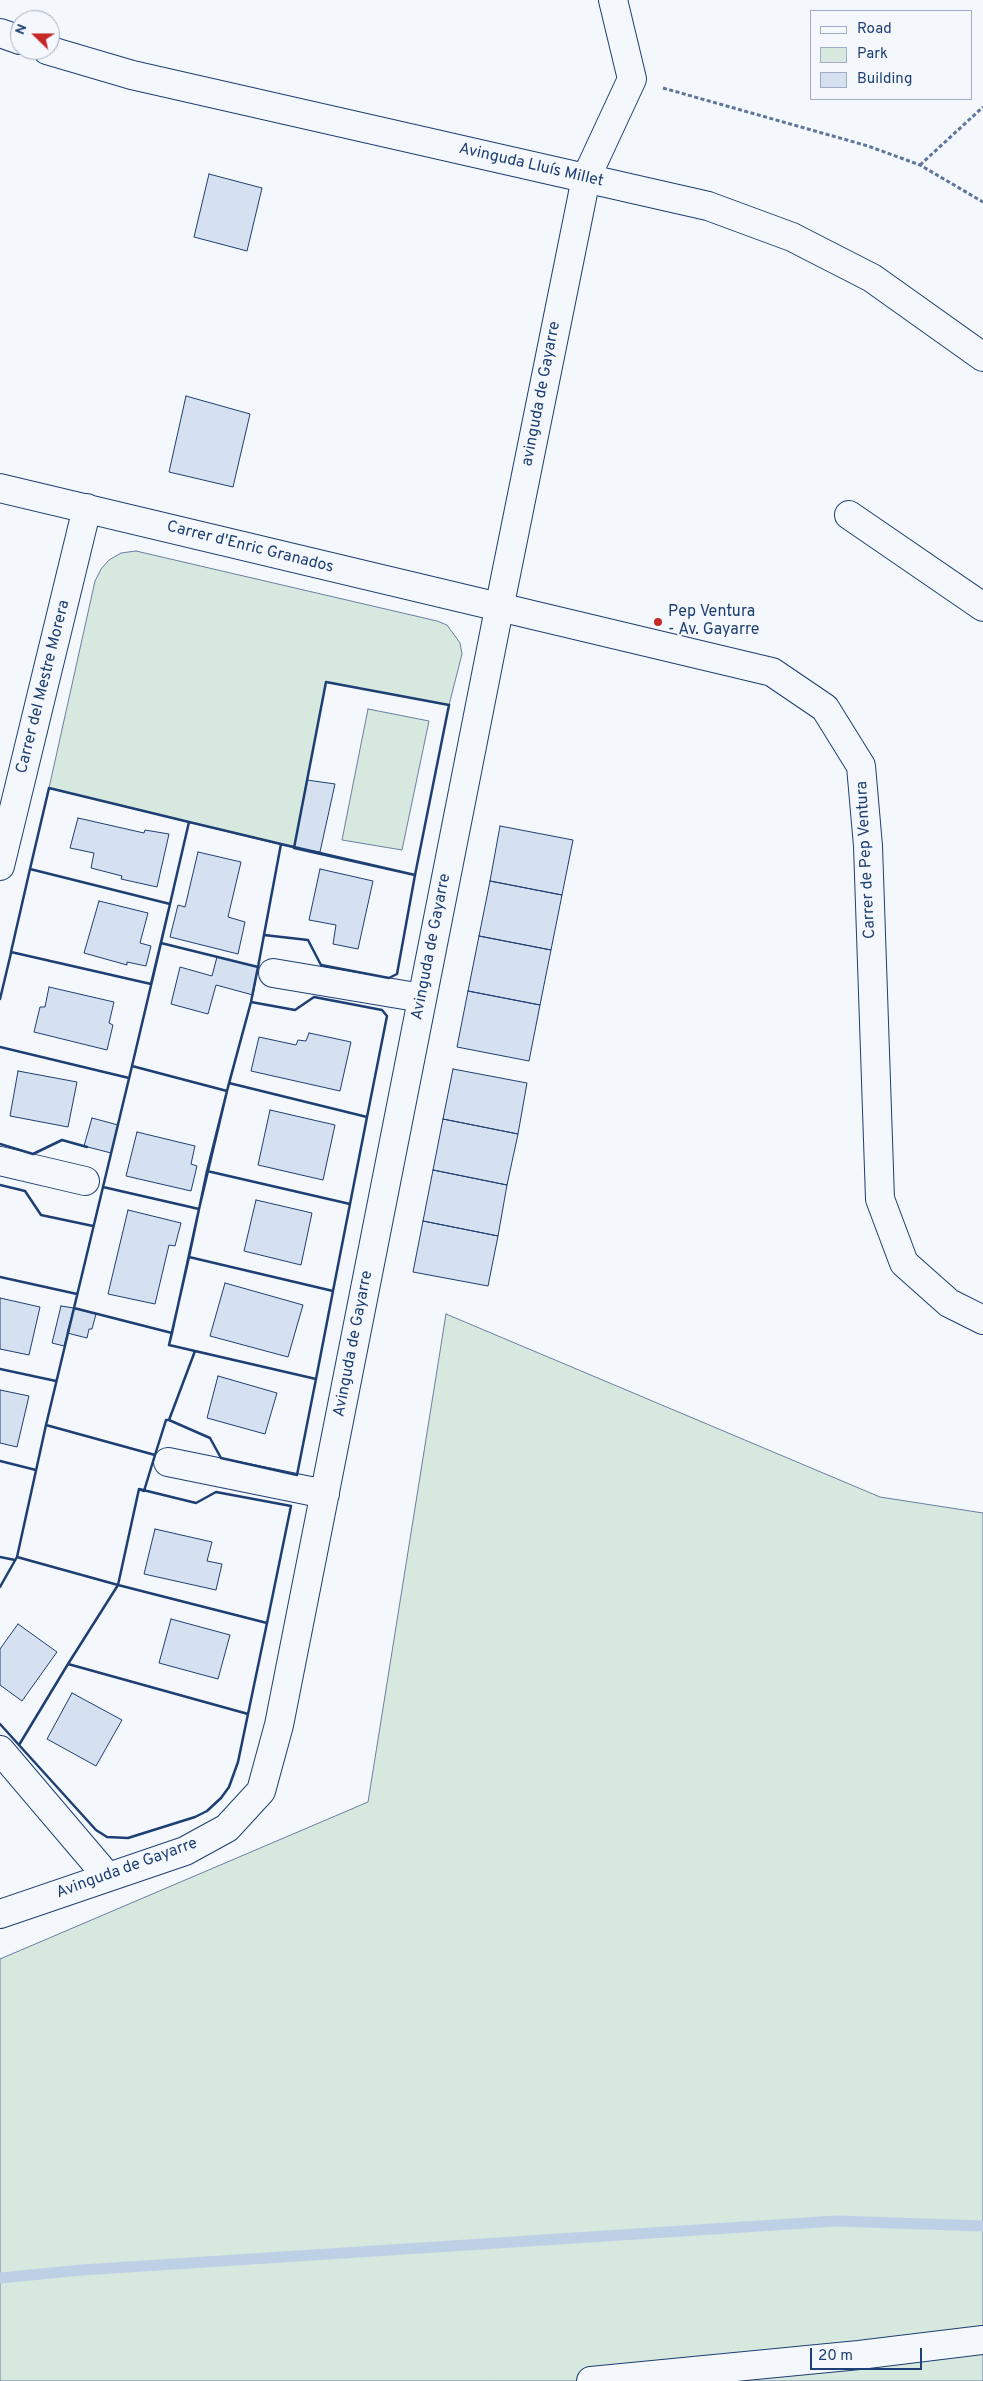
<!DOCTYPE html>
<meta charset="utf-8">
<style>
body{margin:0}
#map{position:relative;width:983px;height:2381px;overflow:hidden;background:#f4f7fb;font-family:Overpass,sans-serif}
canvas{display:block}
.legend{position:absolute;left:810px;top:10px;width:162px;height:90px;box-sizing:border-box;background:#f4f7fb;border:1px solid #9eadc5;margin:0;padding:6px 9px;list-style:none;font-size:15px;color:#1d3f73}
.legend li{display:flex;align-items:center;gap:10px;height:25px}
.legend b{width:25px;border:1px solid #9eadc5}
.north{position:absolute;left:10px;top:10px;width:50px;height:50px;box-sizing:border-box;background:#f4f7fb;border:1px solid #9eadc5;border-radius:50%;rotate:292deg;font-size:14px;font-weight:700;line-height:20px;text-align:center;color:#1d3f73}
.north::after{content:'';display:block;margin:auto;width:18px;height:22px;background:#c62828;clip-path:polygon(50% 0,100% 100%,50% 72%,0 100%)}
.scale{position:absolute;left:810px;top:2348px;width:112px;height:22px;box-sizing:border-box;border:2px solid #1d3f73;border-top:0;padding-left:6px;font-size:15px;line-height:18px;white-space:nowrap;color:#1d3f73;-webkit-text-stroke:4px #f4f7fb;paint-order:stroke}
</style>
<div id="map">
<canvas width="983" height="2381"></canvas>
<ul class="legend">
<li><b style="height:6px;background:#f4f7fb"></b>Road</li>
<li><b style="height:14px;background:#d7e8df"></b>Park</li>
<li><b style="height:14px;background:#d5e0f0"></b>Building</li>
</ul>
<div class="north">N</div>
<div class="scale">20 m</div>
</div>
<script>
const ctx = document.querySelector('canvas').getContext('2d');
ctx.lineJoin = 'round';
function fill(path, color) { ctx.fillStyle = color; ctx.fill(path, 'evenodd'); }
const shape = rows => new Path2D(rows.map(r => 'M' + r).join(''));
function strokePath(path, color, width, dash) { ctx.strokeStyle = color; ctx.lineWidth = width; ctx.lineCap = dash ? 'butt' : 'round'; ctx.setLineDash(dash || []); ctx.stroke(path); }
function label(font, color, halo, rows, align = 'center') {
  ctx.font = font + ' Overpass,sans-serif'; ctx.lineWidth = 4; ctx.setLineDash([]); ctx.textBaseline = 'middle'; ctx.strokeStyle = halo; ctx.fillStyle = color; for (const [text, x, y, turn = 0] of rows) {
    ctx.save(); ctx.translate(x, y); ctx.rotate((+turn || 0) * Math.PI / 180); ctx.textAlign = isNaN(turn) ? turn : align; if (halo) ctx.strokeText(text, 0, 0); ctx.fillText(text, 0, 0); ctx.restore();
  }
}
const green = shape([
 [136,551,437,621,447,625,460,643,462,654,449,705,326,682,294,848,49,788,95,581,101,569,109,560,121,553,136,551],
 [368,709,429,721,402,850,342,840,368,709],
 [446,1314,880,1497,983,1513,983,2381,0,2381,0,1959,368,1802,446,1314]
]);
fill(green, '#d7e8df');
strokePath(green, '#687fa3', 1);
strokePath(shape([
 [0,2278,82,2270,836,2221,983,2226]
]), '#bed0e5', 11);
const building = shape([
 [209,174,262,188,247,251,194,237,209,174],
 [186,396,250,414,233,487,169,472,186,396],
 [307,780,335,784,320,852,294,848,307,780],
 [78,818,144,833,145,830,169,834,157,887,121,879,122,876,91,868,94,853,70,848,78,818],
 [500,826,573,840,562,895,490,881,500,826],
 [198,852,241,862,228,917,245,922,238,954,170,937,178,905,185,907,198,852],
 [320,869,373,881,358,949,333,944,336,925,309,920,320,869],
 [490,881,562,895,551,950,479,936,490,881],
 [99,901,148,913,140,943,151,946,146,966,127,962,127,965,84,953,99,901],
 [479,936,551,950,540,1005,468,991,479,936],
 [217,957,258,967,253,995,216,985,208,1014,171,1004,180,967,212,976,217,957],
 [49,987,114,1002,109,1023,113,1025,107,1050,34,1032,40,1007,45,1007,49,987],
 [468,991,540,1005,529,1061,457,1047,468,991],
 [309,1033,351,1042,340,1091,251,1071,259,1037,296,1045,298,1040,306,1041,309,1033],
 [453,1069,527,1083,518,1134,443,1119,453,1069],
 [18,1071,77,1082,68,1127,10,1116,18,1071],
 [270,1110,335,1125,323,1180,258,1165,270,1110],
 [92,1118,118,1125,111,1153,84,1146,92,1118],
 [443,1119,518,1134,507,1185,433,1170,443,1119],
 [137,1132,195,1146,191,1164,197,1166,191,1191,126,1176,137,1132],
 [433,1170,507,1185,498,1236,423,1221,433,1170],
 [256,1200,312,1213,301,1265,244,1251,256,1200],
 [128,1210,181,1223,175,1246,169,1245,155,1304,108,1294,128,1210],
 [423,1221,498,1236,488,1286,413,1272,423,1221],
 [225,1283,303,1305,288,1357,210,1336,225,1283],
 [0,1298,40,1307,29,1355,0,1349,0,1298],
 [61,1306,74,1308,64,1346,52,1343,61,1306],
 [74,1308,96,1314,92,1329,89,1329,87,1338,67,1333,74,1308],
 [218,1376,277,1393,265,1434,207,1418,218,1376],
 [0,1390,29,1396,17,1447,0,1443,0,1390],
 [155,1529,212,1542,207,1561,222,1564,216,1590,144,1574,155,1529],
 [171,1619,230,1635,218,1679,159,1663,171,1619],
 [18,1624,57,1652,22,1701,0,1685,0,1649,18,1624],
 [72,1693,122,1720,96,1766,47,1739,72,1693]
]);
fill(building, '#d5e0f0');
strokePath(building, '#1d3f73', 1);
const minor = shape([
 [0,33,20,40],
 [47,50,132,75,708,206,792,237,872,278,983,357],
 [0,488,772,672,825,708,861,766,868,846,880,1199,904,1263,949,1303,983,1320],
 [849,515,983,607],
 [0,866,87,508],
 [273,973,422,998],
 [0,1161,85,1181],
 [168,1462,325,1494],
 [0,1750,107,1876],
 [0,1914,185,1851,227,1828,261,1791,279,1725,499,609,586,178,632,79,613,0],
 [591,2381,859,2355,983,2340]
]);
strokePath(minor, '#1d3f73', 30);
strokePath(shape([
 [663,88,868,146,920,165,983,202],
 [920,165,983,107]
]), '#5e769c', 3, [4, 2.5]);
strokePath(minor, '#f4f7fb', 28);
strokePath(shape([
 [326,682,449,705,415,875,294,848,326,682],
 [49,788,189,822,170,904,30,869,49,788],
 [189,822,281,844,258,967,161,943,189,822],
 [281,844,415,875,397,974,389,978,321,965,308,940,264,935,281,844],
 [30,869,170,904,151,984,11,952,30,869],
 [161,943,258,967,251,1002,227,1091,132,1066,161,943],
 [314,997,382,1010,387,1016,367,1117,229,1083,251,1002,295,1010,314,997],
 [0,999,11,953],
 [0,1047,129,1078],
 [132,1066,227,1091,199,1209,103,1187,132,1066],
 [229,1083,367,1117,350,1204,207,1171,229,1083],
 [0,1144,33,1154,62,1140,87,1147],
 [207,1171,350,1204,333,1291,189,1257,207,1171],
 [0,1185,25,1191,41,1215,93,1226],
 [103,1187,199,1209,172,1333,74,1308,103,1187],
 [189,1257,333,1291,316,1379,169,1345,189,1257],
 [0,1277,77,1294],
 [74,1308,172,1333,169,1345,195,1351,169,1420,166,1420,155,1455,46,1425,74,1308],
 [195,1351,316,1379,297,1475,221,1458,210,1438,169,1420,195,1351],
 [0,1369,56,1381],
 [46,1425,155,1455,144,1491,139,1489,118,1585,17,1557,46,1425],
 [0,1461,36,1470],
 [0,1557,15,1560],
 [118,1585,267,1623,248,1714,68,1664,118,1585,139,1489,196,1503,216,1492,291,1506,267,1623,118,1585],
 [0,1587,17,1557],
 [68,1664,248,1714,238,1762,229,1787,221,1798,207,1811,195,1817,128,1838,107,1837,96,1830,19,1745,68,1664],
 [0,1724,19,1745,20,1743]
]), '#1d3f73', 2.5);
for (const [x, y, r, color] of [
 [658,622,5,"#c62828"]
]) { const dot = new Path2D(); dot.arc(x, y, r, 0, 2 * Math.PI); ctx.fillStyle = color; ctx.fill(dot); strokePath(dot, '#f4f7fb', 2); }
label('16px', '#1d3f73', '#f4f7fb', [
 ["Avinguda Lluís Millet",531,166,13],
 ["avinguda de Gayarre",542,394,-79],
 ["Carrer d'Enric Granados",250,548,14],
 ["Carrer del Mestre Morera",44,687,-76],
 ["Carrer de Pep Ventura",867,860,-93],
 ["Avinguda de Gayarre",432,947,-79],
 ["Avinguda de Gayarre",354,1344,-79],
 ["Avinguda de Gayarre",127,1869,-20]
]);
label('16px', '#1d3f73', '#f4f7fb', [
 ["Pep Ventura",668,613],
 ["- Av. Gayarre",668,631]
], 'left');
</script>
